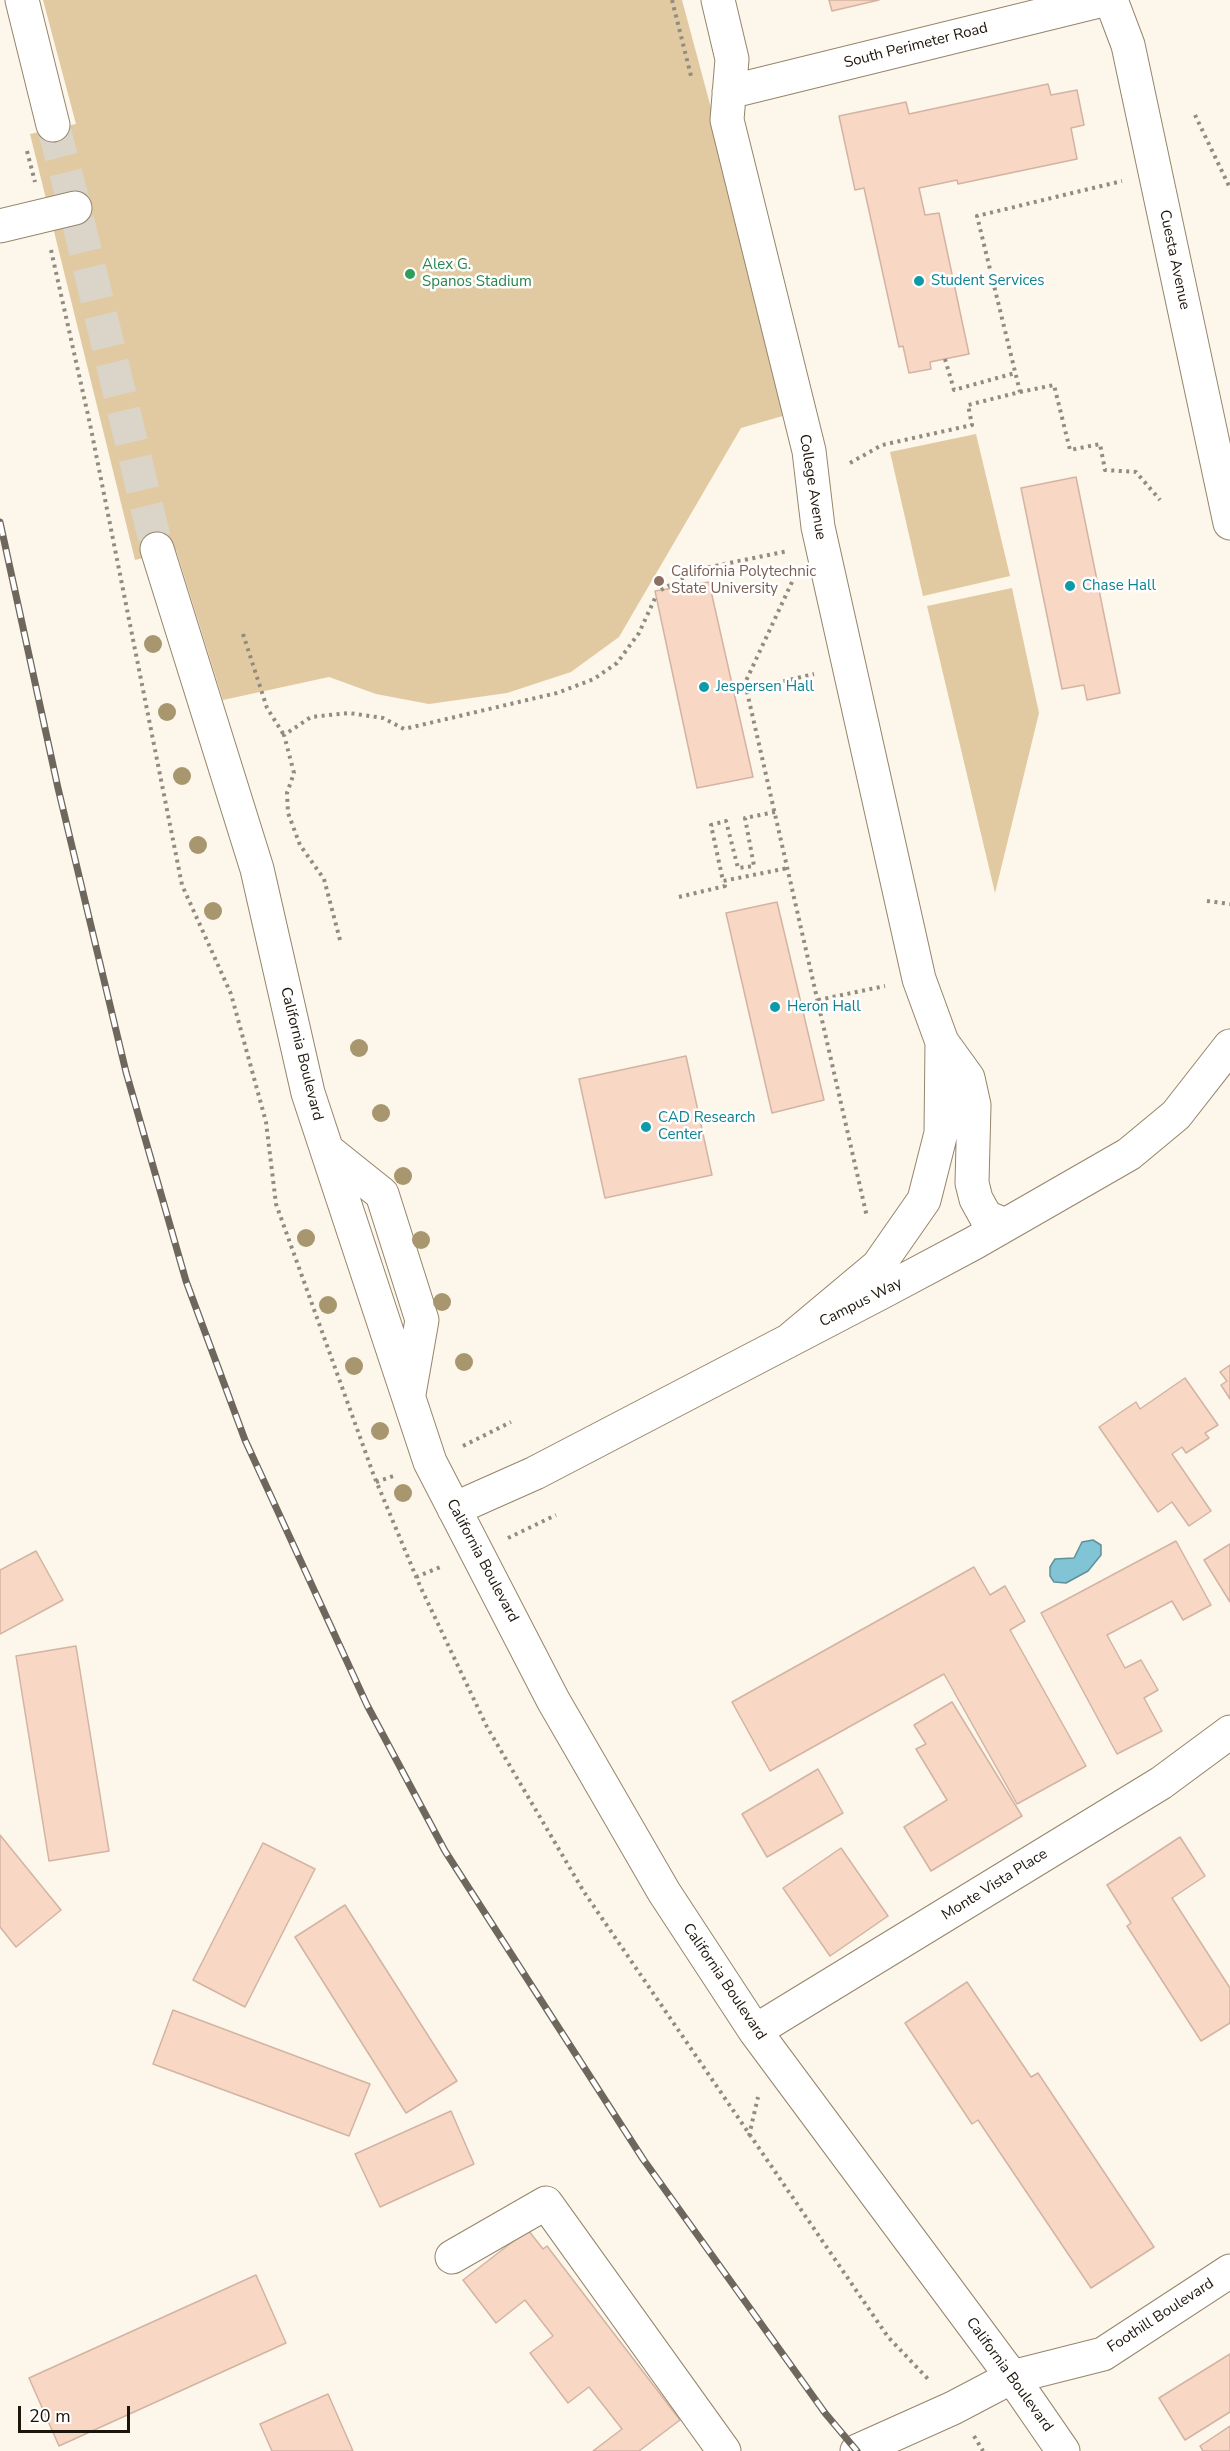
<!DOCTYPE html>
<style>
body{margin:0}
#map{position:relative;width:1230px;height:2451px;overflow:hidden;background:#fdf6ea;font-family:"Nunito Sans",sans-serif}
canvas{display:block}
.scale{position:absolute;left:18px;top:2406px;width:112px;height:27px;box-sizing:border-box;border:3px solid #1c150b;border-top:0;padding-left:8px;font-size:18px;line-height:21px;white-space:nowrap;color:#1c150b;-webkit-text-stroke:4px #fff;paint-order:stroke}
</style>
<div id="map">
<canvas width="1230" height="2451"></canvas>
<div class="scale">20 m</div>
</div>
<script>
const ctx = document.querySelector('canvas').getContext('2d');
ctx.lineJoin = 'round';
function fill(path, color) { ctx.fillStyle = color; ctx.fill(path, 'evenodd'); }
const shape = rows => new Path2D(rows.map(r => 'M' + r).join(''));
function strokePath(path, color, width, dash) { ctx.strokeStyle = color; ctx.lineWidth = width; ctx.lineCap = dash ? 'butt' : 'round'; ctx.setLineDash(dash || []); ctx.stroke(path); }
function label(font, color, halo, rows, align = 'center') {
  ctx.font = font + ' "Nunito Sans",sans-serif'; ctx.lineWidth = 5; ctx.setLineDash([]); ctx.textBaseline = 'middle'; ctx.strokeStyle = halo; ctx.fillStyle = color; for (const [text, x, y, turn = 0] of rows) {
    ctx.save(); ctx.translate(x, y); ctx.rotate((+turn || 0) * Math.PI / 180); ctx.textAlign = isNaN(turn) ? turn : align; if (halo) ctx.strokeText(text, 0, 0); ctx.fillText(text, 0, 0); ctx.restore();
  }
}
fill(shape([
 [43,0,682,0,793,413,741,428,619,637,571,672,507,693,429,704,376,694,329,677,223,700,176,550,135,560,30,134,76,124],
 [976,434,1010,576,923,596,890,452],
 [1012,588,1039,713,995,893,927,606]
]), '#e1caa1');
const water = shape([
 [1093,1540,1101,1545,1101,1555,1088,1571,1066,1583,1054,1582,1050,1576,1050,1567,1055,1559,1074,1558,1082,1542,1093,1540]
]);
fill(water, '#80c4d5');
strokePath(water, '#629098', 1.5);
const building = shape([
 [829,0,879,0,832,11,829,0],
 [1048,84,1051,95,1077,90,1084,125,1071,128,1077,159,958,184,957,180,919,188,925,215,939,213,969,354,930,362,931,369,909,373,903,346,899,347,864,188,855,190,839,116,906,102,909,114,1048,84],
 [1076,477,1120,693,1087,700,1084,685,1062,689,1021,488,1076,477],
 [709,582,753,777,697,788,655,591,709,582],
 [777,902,824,1100,772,1113,726,913,777,902],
 [686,1056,712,1175,605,1198,579,1079,686,1056],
 [1230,1365,1230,1399,1221,1385,1227,1381,1220,1372,1230,1365],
 [1185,1378,1218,1425,1205,1433,1209,1438,1186,1453,1182,1447,1172,1454,1211,1511,1189,1526,1172,1502,1158,1512,1099,1427,1136,1402,1140,1409,1185,1378],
 [1176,1541,1211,1605,1183,1620,1172,1601,1107,1635,1125,1668,1141,1660,1158,1690,1144,1698,1162,1731,1117,1754,1041,1613,1176,1541],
 [1230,1544,1230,1602,1204,1560,1230,1544],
 [36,1551,63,1600,0,1634,0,1570,36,1551],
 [974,1567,990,1595,1005,1586,1025,1621,1010,1630,1086,1766,1017,1804,944,1674,770,1771,732,1702,974,1567],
 [76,1646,109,1851,49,1861,16,1656,76,1646],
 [952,1702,1022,1816,931,1871,904,1827,947,1800,916,1749,926,1744,914,1725,952,1702],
 [818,1769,843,1813,767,1857,742,1814,818,1769],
 [0,1835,61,1910,16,1947,0,1927,0,1835],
 [1180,1837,1205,1876,1172,1898,1230,1988,1230,2023,1201,2041,1127,1926,1131,1923,1107,1885,1180,1837],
 [263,1843,315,1869,245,2007,193,1980,263,1843],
 [841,1848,888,1916,830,1956,783,1888,841,1848],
 [345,1905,457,2081,406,2113,295,1937,345,1905],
 [967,1982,1031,2077,1038,2073,1154,2247,1091,2288,978,2120,972,2124,905,2023,967,1982],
 [173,2010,370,2084,349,2136,153,2064,173,2010],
 [451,2111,474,2164,380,2207,355,2154,451,2111],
 [528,2230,543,2249,547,2246,680,2420,639,2451,593,2451,622,2429,589,2387,568,2403,530,2353,553,2336,525,2300,496,2323,463,2280,528,2230],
 [256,2275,286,2343,59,2446,29,2378,256,2275],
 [1230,2354,1230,2412,1185,2440,1159,2398,1230,2354],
 [328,2394,353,2451,272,2451,260,2424,328,2394],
 [1230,2426,1230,2451,1203,2451,1200,2446,1230,2426]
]);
fill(building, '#f8d7c5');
strokePath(building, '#d3b4a2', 1.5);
strokePath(shape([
 [53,125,75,208,157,549]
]), '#dbd4c9', 33, [33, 16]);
const minor = shape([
 [22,0,53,125],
 [718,0,732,59,727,120,809,451,818,527,919,979,942,1042,941,1133,924,1200,878,1266,792,1338],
 [1111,0,1128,45,1230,523],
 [729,92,1103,0],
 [0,226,75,208],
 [157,549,257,869,308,1093,430,1462,553,1700,664,1892,755,2031,1012,2377,1063,2451],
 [942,1042,968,1078,974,1105,972,1183,976,1199,986,1217,1005,1225],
 [327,1150,382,1194,422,1320,409,1394],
 [454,1509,535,1473,884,1291,974,1243,1129,1154,1176,1115,1230,1046],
 [755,2031,1161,1783,1230,1732],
 [452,2257,546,2203,724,2451],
 [857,2451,953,2408,1012,2377,1103,2354,1230,2271]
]);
strokePath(minor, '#95856a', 35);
strokePath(shape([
 [672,0,692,80],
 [1195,115,1230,188],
 [27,151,35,182],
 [51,250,90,424,182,885,231,994,266,1122,276,1204,374,1476,420,1586,487,1727,584,1892,888,2337,928,2379],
 [945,359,954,390,1015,373],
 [1020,392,1054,385,1070,450,1100,444,1105,470,1136,472,1160,500],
 [850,463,882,445,972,425,968,405,1020,392,977,216,1122,181],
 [792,582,745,683,867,1217],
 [661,590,679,580,705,568,788,551],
 [243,634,267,708,284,735],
 [747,690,814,674],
 [775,812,745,818,754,866,738,868,726,821,711,825,723,881,788,868],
 [679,897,725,886,723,881],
 [1207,901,1230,904],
 [340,940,324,879,300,845,288,813,287,793,294,773,284,735,311,717,349,713,383,718,404,729,557,693,594,679,617,663,639,633,656,596],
 [818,1000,885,986],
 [463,1446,511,1422],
 [376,1482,396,1475],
 [508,1538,556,1515],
 [416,1577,443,1566],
 [749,2136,758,2097],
 [974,2436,983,2451]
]), '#928b80', 4, [3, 4.5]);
strokePath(minor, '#fff', 33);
const rail = shape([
 [0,522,58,788,126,1072,186,1281,245,1440,367,1705,445,1851,643,2159,825,2413,857,2451]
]);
strokePath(rail, '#6e675d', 7);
strokePath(rail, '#fff', 4.5, [14]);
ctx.fillStyle = '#a8966e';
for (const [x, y] of [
 [153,644],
 [167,712],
 [182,776],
 [198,845],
 [213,911],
 [359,1048],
 [381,1113],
 [403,1176],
 [306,1238],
 [421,1240],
 [442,1302],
 [328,1305],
 [464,1362],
 [354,1366],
 [380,1431],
 [403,1493]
]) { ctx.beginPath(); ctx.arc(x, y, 9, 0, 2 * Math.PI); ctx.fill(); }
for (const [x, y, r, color] of [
 [410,274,6,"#2e9e5b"],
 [919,281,6,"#0f9aa8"],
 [659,581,6,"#8d6e63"],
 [1070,586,6,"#0f9aa8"],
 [704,687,6,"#0f9aa8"],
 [775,1007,6,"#0f9aa8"],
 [646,1127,6,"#0f9aa8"]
]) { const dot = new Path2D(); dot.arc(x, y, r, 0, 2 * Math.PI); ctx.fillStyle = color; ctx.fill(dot); strokePath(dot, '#fff', 2); }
label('15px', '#1c150b', '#fff', [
 ["South Perimeter Road",916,46,-14],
 ["Cuesta Avenue",1174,260,78],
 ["College Avenue",812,487,81],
 ["California Boulevard",301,1054,76],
 ["Campus Way",861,1303,-27],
 ["California Boulevard",482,1561,62],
 ["Monte Vista Place",995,1885,-32],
 ["California Boulevard",724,1982,56],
 ["Foothill Boulevard",1161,2316,-33],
 ["California Boulevard",1009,2375,54]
]);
label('15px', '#27864d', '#fff', [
 ["Alex G.",422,265],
 ["Spanos Stadium",422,282]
], 'left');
label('15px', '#0d838f', '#fff', [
 ["Student Services",931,281],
 ["Chase Hall",1082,586],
 ["Jespersen Hall",716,687],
 ["Heron Hall",787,1007],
 ["CAD Research",658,1118],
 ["Center",658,1135]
], 'left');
label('15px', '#785e54', '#fff', [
 ["California Polytechnic",671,572],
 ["State University",671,589]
], 'left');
</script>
